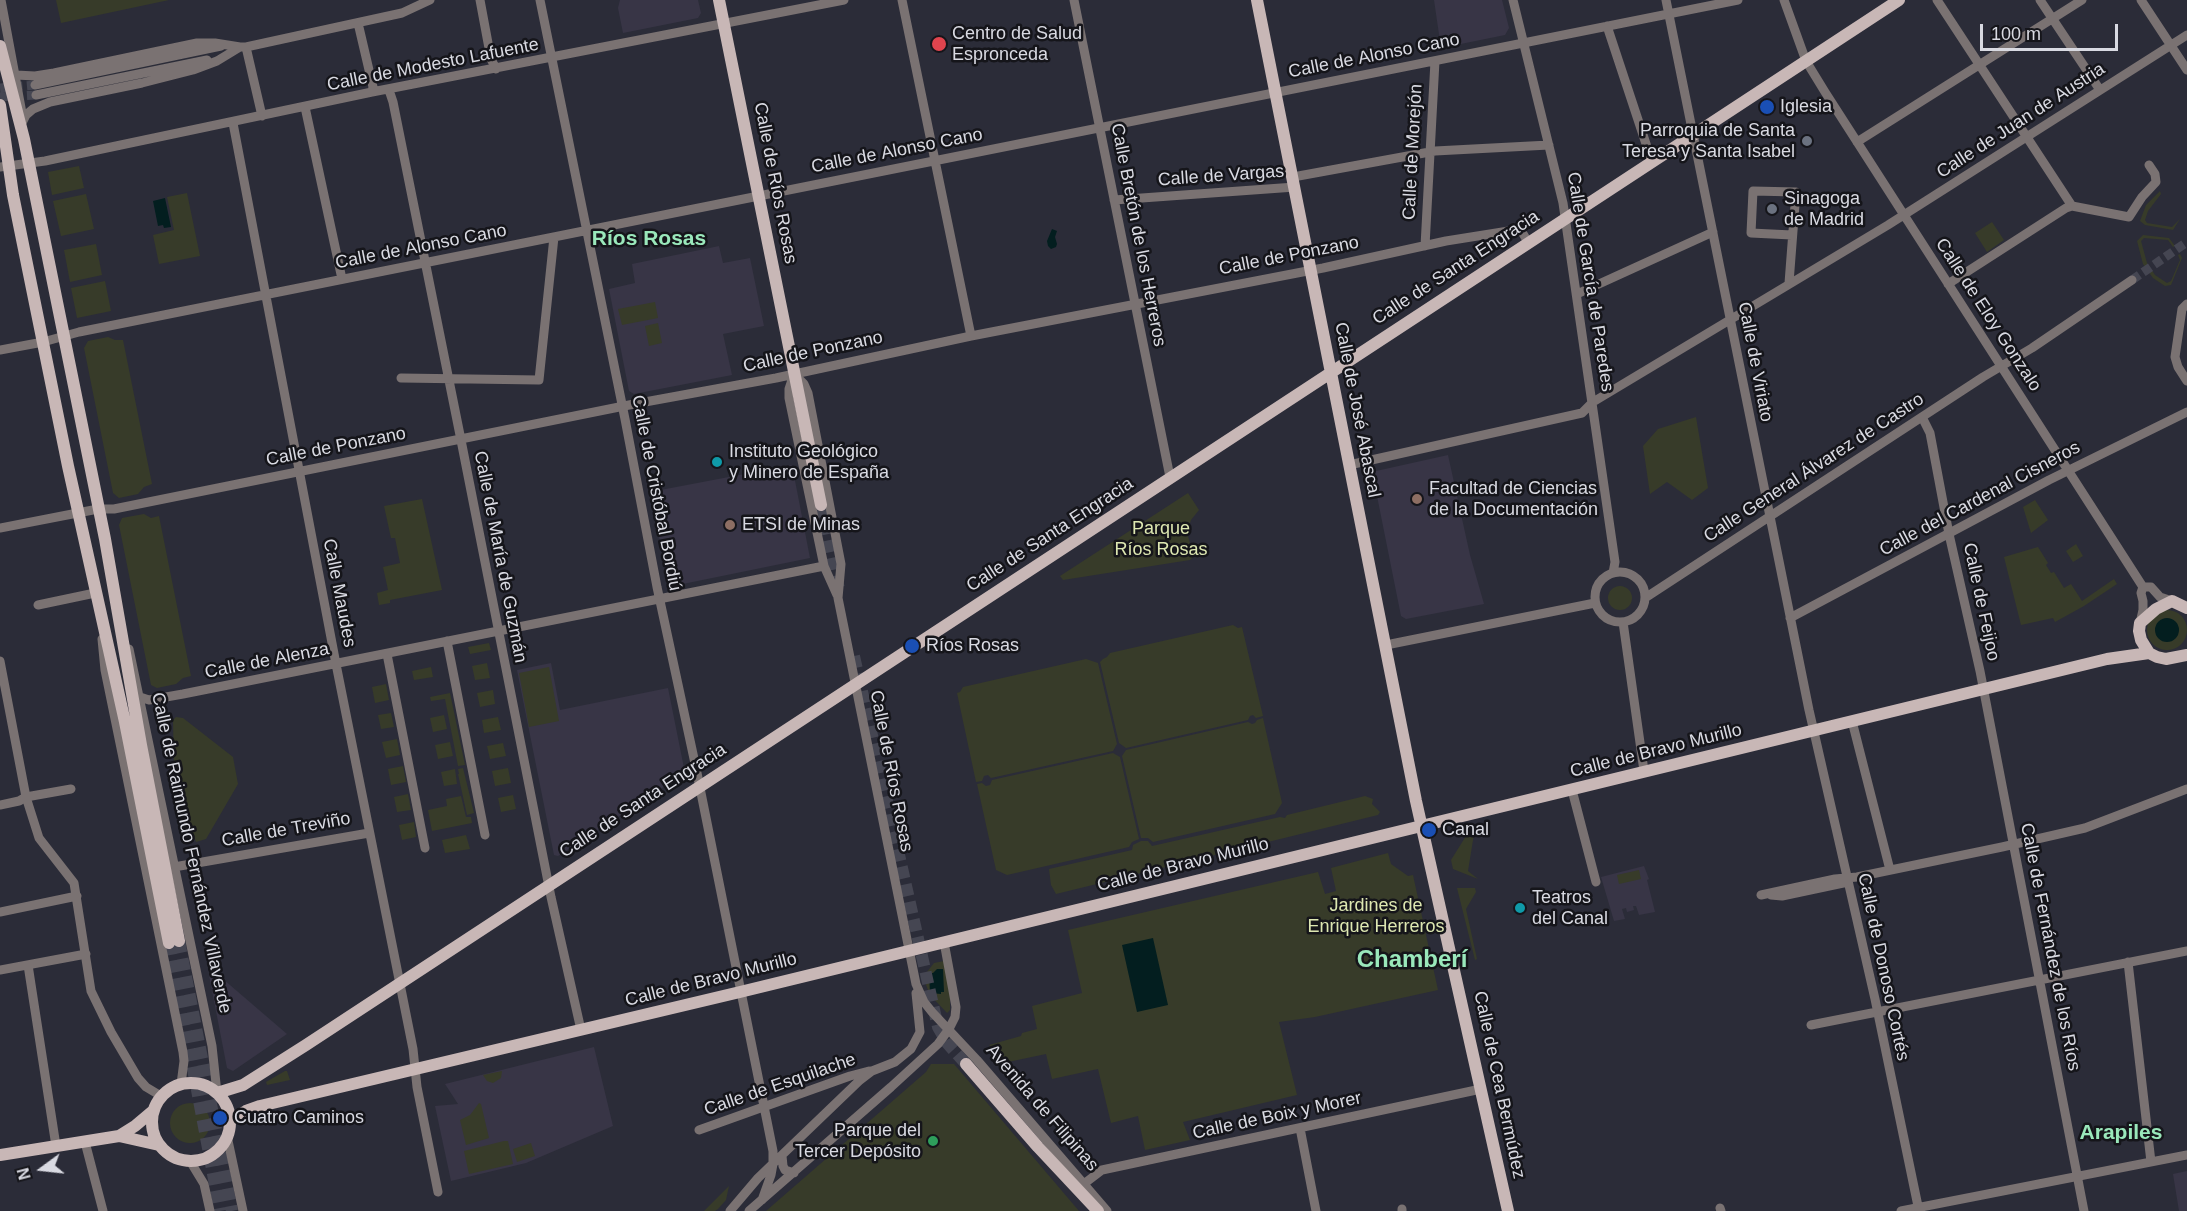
<!DOCTYPE html>
<meta charset="utf-8">
<style>
body{margin:0}
#map{position:relative;width:2187px;height:1211px;overflow:hidden;background:#2b2c38;font-family:Helvetica,sans-serif}
canvas{display:block}
.north{position:absolute;left:12px;top:1139px;width:60px;height:60px;-webkit-text-stroke:4px #15151a;paint-order:stroke;rotate:255deg;font-size:16px;font-weight:700;line-height:24px;text-align:center;color:#d9dae2}
.north::after{content:'';display:block;margin:auto;width:21px;height:27px;background:#d9dae2;clip-path:polygon(50% 0,100% 100%,50% 72%,0 100%)}
.scale{position:absolute;left:1980px;top:24px;width:138px;height:27px;box-sizing:border-box;border:3px solid #d9dae2;border-top:0;padding-left:8px;font-size:18px;line-height:21px;white-space:nowrap;color:#d9dae2;-webkit-text-stroke:4px #15151a;paint-order:stroke}
</style>
<div id="map">
<canvas width="2187" height="1211"></canvas>
<div class="north">N</div>
<div class="scale">100 m</div>
</div>
<script>
const ctx = document.querySelector('canvas').getContext('2d');
ctx.lineJoin = 'round';
function fill(path, color) { ctx.fillStyle = color; ctx.fill(path, 'evenodd'); }
const shape = rows => new Path2D(rows.map(r => 'M' + r).join(''));
function strokePath(path, color, width, dash) { ctx.strokeStyle = color; ctx.lineWidth = width; ctx.lineCap = dash ? 'butt' : 'round'; ctx.setLineDash(dash || []); ctx.stroke(path); }
function label(font, color, halo, rows, align = 'center') {
  ctx.font = font + ' Helvetica,sans-serif'; ctx.lineWidth = 5; ctx.setLineDash([]); ctx.textBaseline = 'middle'; ctx.strokeStyle = halo; ctx.fillStyle = color; for (const [text, x, y, turn = 0] of rows) {
    ctx.save(); ctx.translate(x, y); ctx.rotate((+turn || 0) * Math.PI / 180); ctx.textAlign = isNaN(turn) ? turn : align; if (halo) ctx.strokeText(text, 0, 0); ctx.fillText(text, 0, 0); ctx.restore();
  }
}
fill(shape([
 [620,0,698,0,701,13,698,18,623,33,618,8],
 [1434,0,1502,0,1509,28,1505,35,1441,48],
 [719,246,723,263,750,258,764,326,723,334,732,375,634,394,629,391,609,289,635,283,632,264],
 [1448,455,1470,555,1484,604,1406,619,1401,616,1373,476,1376,471],
 [792,465,810,558,673,586,668,582,650,492],
 [551,663,560,710,668,688,685,773,558,856,554,855,517,670],
 [1644,866,1649,879,1647,880,1655,912,1639,915,1636,906,1633,906,1634,910,1627,912,1626,908,1622,909,1625,919,1614,921,1601,877],
 [216,973,287,1034,233,1071,227,1068,209,975],
 [594,1047,613,1126,526,1163,451,1181,435,1106,458,1104,445,1084],
 [2187,1171,2187,1211,2179,1211,2173,1174]
]), '#383546');
fill(shape([
 [56,0,169,0,61,23],
 [79,166,84,188,52,195,48,172],
 [2160,191,2161,194,2148,211,2145,220,2147,223,2172,227,2180,219,2173,230,2145,225,2140,221,2146,205],
 [187,193,200,256,159,264,153,235,174,230,167,197],
 [86,194,94,229,61,236,53,201],
 [1992,222,2004,240,1987,252,1975,233],
 [2143,235,2169,238,2175,246,2173,247,2168,240,2144,238,2141,241,2147,263,2155,275,2167,283,2171,281,2180,260,2178,255,2180,254,2182,258,2171,285,2165,286,2153,278,2143,264,2137,241],
 [96,244,102,275,70,282,64,250],
 [105,281,111,311,77,318,71,288],
 [655,302,658,318,622,325,618,309],
 [658,323,662,343,649,346,645,326],
 [108,337,115,340,123,340,152,484,144,487,138,494,119,498,113,493,84,348,88,341],
 [1696,417,1708,488,1692,500,1667,482,1650,494,1643,446,1658,429],
 [1188,493,1199,510,1191,520,1187,533,1194,556,1190,560,1063,580,1060,576],
 [422,499,442,590,390,600,390,603,379,605,377,593,388,590,383,567,400,563,395,538,391,538,384,506],
 [2035,500,2048,520,2031,533,2023,507],
 [144,514,151,518,159,516,191,676,183,678,176,684,157,688,151,685,119,525,122,518],
 [2076,544,2083,556,2073,562,2066,551],
 [2038,547,2048,563,2046,565,2051,573,2054,572,2064,588,2071,584,2082,601,2114,579,2117,584,2084,606,2055,622,2053,618,2021,625,2004,557],
 '1608 598a12 12 0 1 1 24 0a12 12 0 1 1-24 0Z',
 '2147 630a20 20 0 1 1 40 0a20 20 0 1 1-40 0Z',
 [1233,625,1238,628,1242,627,1263,716,1256,718,1253,715,1250,716,1248,720,1126,748,1119,743,1100,662,1103,659,1107,657,1110,653],
 [489,643,491,650,470,654,468,647],
 [1086,659,1098,663,1117,744,1113,751,991,778,988,775,984,776,982,781,976,782,957,693,960,692,963,687],
 [487,663,490,678,475,680,472,666],
 [431,667,433,677,414,680,412,671],
 [549,667,559,721,529,727,519,673],
 [386,684,389,700,375,703,372,687],
 [493,690,495,704,480,707,477,693],
 [450,693,465,765,458,766,445,699,431,701,430,697],
 [391,713,394,727,381,729,378,715],
 [444,715,447,729,433,732,430,718],
 [176,717,183,718,233,757,238,784,206,839,196,842,178,792,174,771,173,720],
 [498,717,501,730,484,733,482,720],
 [1263,718,1282,803,1275,814,1153,842,1148,838,1141,838,1122,756,1126,750,1248,722,1252,724,1255,723,1257,720],
 [397,739,400,755,386,758,382,742],
 [450,742,453,756,438,759,435,745],
 [503,743,506,756,490,759,487,746],
 [1113,753,1120,757,1139,839,1132,842,1129,847,1007,875,996,870,977,784,982,783,986,786,990,785,992,780],
 [403,766,406,782,391,785,388,769],
 [463,768,474,813,467,815,458,774,459,774,458,769],
 [508,768,511,783,495,786,492,771],
 [455,769,457,784,444,786,441,772],
 [408,794,411,810,397,812,394,797],
 [513,795,516,809,501,812,498,798],
 [461,796,466,817,471,817,472,823,432,831,428,810,447,806,446,799],
 [1365,796,1373,799,1372,804,1380,812,1378,815,1056,894,1051,885,1049,869,1132,850,1133,845,1141,841,1148,841,1152,846,1280,817,1285,818,1287,815],
 [414,822,416,837,402,840,399,825],
 [1474,834,1468,871,1478,879,1453,869,1451,860,1466,836],
 [466,835,470,849,445,853,442,840],
 [1388,853,1391,864,1408,876,1413,875,1438,990,1315,1017,1279,1022,1297,1095,1183,1122,1190,1140,1145,1150,1138,1116,1111,1123,1098,1069,1052,1079,1046,1054,1008,1062,989,1045,1021,1036,1022,1033,1037,1029,1032,1006,1082,993,1068,930,1318,872,1325,894,1336,891,1331,868],
 [1639,870,1641,879,1619,884,1617,875],
 [1457,888,1475,888,1476,892,1466,909,1477,959,1475,960],
 [944,961,950,991,950,1010,947,1013,930,995,923,977,934,963],
 [931,1064,954,1064,1079,1211,766,1211,926,1072],
 [285,1071,287,1071,290,1080,267,1085,266,1082],
 [502,1071,501,1078,493,1083,487,1081,483,1075],
 '170 1123a20 20 0 1 1 40 0a20 20 0 1 1-40 0Z',
 [479,1103,481,1104,489,1138,466,1145,460,1120,470,1115],
 [504,1141,508,1141,513,1164,469,1174,464,1151],
 [531,1143,535,1156,517,1162,513,1149],
 [729,1186,726,1200,718,1209,715,1211,704,1211]
]), '#373b29');
fill(shape([
 [165,198,171,227,164,228,163,225,158,226,153,201],
 [1052,229,1057,231,1055,237,1057,244,1056,247,1051,249,1048,246,1047,241],
 '2155 630a12 12 0 1 1 24 0a12 12 0 1 1-24 0Z',
 [1153,938,1168,1005,1137,1012,1122,945],
 [937,969,943,969,944,992,941,992,941,994,930,993,929,973,933,973]
]), '#031e1f');
strokePath(shape([
 [0,88,35,85],
 [0,97,36,95],
 [2132,280,2187,242]
]), '#454652', 9, [9, 4.5]);
strokePath(shape([
 [821,505,839,589],
 [854,656,938,1027,947,1043,966,1064],
 [179,941,232,1211],
 [169,943,220,1211]
]), '#454652', 12, [12, 6]);
strokePath(shape([
 [1,0,22,113],
 [480,0,491,59,496,69],
 [540,0,625,419,657,587,696,768,773,1151,773,1164,771,1175,762,1200],
 [902,0,971,336],
 [1074,0,1170,477],
 [1513,0,1563,203,1615,562,1613,573],
 [1666,0,1809,710,1875,999,1919,1211],
 [1784,0,1806,61,1825,92,2143,587,2141,593,2143,601,2143,610,2140,623],
 [1937,0,2072,206],
 [2040,0,2100,90],
 [2141,0,2187,70],
 [358,23,373,87,372,92],
 [1607,26,1652,162],
 [246,47,262,116],
 [16,75,35,76,54,73,197,43,215,43,240,47,246,47,402,13,430,0],
 [35,85,221,46],
 [389,90,393,102,460,435,551,897,581,1030],
 [36,95,207,60],
 [305,107,342,279],
 [23,121,26,115,33,109,50,102,142,83,193,70,217,61,240,47],
 [233,123,336,664,413,1049,417,1087,438,1192],
 [1857,142,2082,0],
 [0,167,45,161,372,92,844,0],
 [1293,177,1435,151,1549,145],
 [1114,200,1295,187],
 [2072,206,2129,217,2142,197,2156,182,2155,174,2149,165],
 [1425,246,1435,61],
 [1789,283,1796,192,1753,191,1751,233,1792,235],
 [1948,284,2066,208,2072,206],
 [1577,294,1713,232],
 [2187,304,2182,309,2175,357,2178,367,2187,381],
 [0,350,43,342,79,332,1738,0],
 [794,374,804,384,808,393,841,564,838,598,916,984,924,1002,932,1012,977,1060,1107,1211],
 [794,374,789,389,789,398,824,566,837,595],
 [401,378,539,380,554,237],
 [1922,417,1930,433,1949,534,1980,671,2084,1211],
 [1349,465,1582,413,1593,402,1888,225,2187,35],
 [0,528,98,509,114,509,634,404,776,378,971,336,1323,268,1446,241,1515,230,1522,232,1528,242],
 '1595 597a25 25 0 1 1 50 0a25 25 0 1 1-50 0Z',
 [2143,587,2151,587,2160,597,2172,601],
 [1645,598,1983,377,2032,348,2132,280],
 [38,605,95,593],
 [1790,618,2049,480,2187,412],
 [1623,622,1644,771],
 [102,639,105,670,121,748,183,1052,184,1061,181,1084],
 [447,641,485,835],
 [1386,645,1595,603],
 [129,649,212,1046,217,1093],
 [387,654,425,848],
 [0,661,26,797,39,838,74,883,91,991,111,1032,138,1078,146,1087,161,1096],
 [140,697,149,700,183,694,824,566],
 [1852,721,1890,870],
 [1572,790,1596,882],
 [0,805,19,801,26,797,71,789],
 [174,867,369,833],
 [1761,895,1835,879,1857,877,2002,847,2085,828,2187,789],
 [1771,895,1782,896,1848,882],
 [0,912,77,896],
 [2128,962,2151,1162],
 [28,965,56,1146],
 [0,970,86,954],
 [1811,1025,2187,951],
 [1300,1128,1316,1211],
 [699,1130,850,1076,869,1071],
 [227,1136,243,1211],
 [85,1142,103,1211],
 [782,1156,783,1166,785,1170,794,1173],
 [190,1161,204,1184,210,1211],
 [1085,1183,1102,1170,1481,1089],
 [1720,1208,1721,1211],
 [1402,1209,1402,1211],
 [730,1211,758,1178,859,1081,872,1071,895,1062,911,1049,920,1032,916,993],
 [749,1211,891,1087,938,1044,949,1029,955,1017,956,1007,944,942],
 [1901,1211,2187,1155]
]), '#7a7272', 9);
strokePath(shape([
 [719,0,821,505],
 [1257,0,1416,801,1508,1211],
 [0,46,24,139,105,539,141,745,179,941],
 [0,105,13,195,68,466,125,722,169,943],
 [2187,608,2172,601,2156,609,2140,623,2139,631,2141,640,2149,653,2157,657,2166,659,2187,655],
 [966,1064,1038,1147,1098,1211],
 '152 1122a39 39 0 1 1 78 0a39 39 0 1 1-78 0Z',
 [217,1093,243,1085,306,1045,1899,0],
 [230,1121,246,1111,260,1106,740,992,2107,659,2149,653],
 [119,1136,135,1126,154,1110],
 [0,1155,119,1136,159,1145]
]), '#c8b7b6', 12);
for (const [x, y, r, color] of [
 [939,44,8,"#e0444e"],
 [1767,107,8,"#1a4fb4"],
 [1807,141,6,"#6b7280"],
 [1772,209,6,"#6b7280"],
 [717,462,6,"#0f9aa8"],
 [1417,499,6,"#8d6e63"],
 [730,525,6,"#8d6e63"],
 [912,646,8,"#1a4fb4"],
 [1429,830,8,"#1a4fb4"],
 [1520,908,6,"#0f9aa8"],
 [220,1118,8,"#1a4fb4"],
 [933,1141,6,"#2e9e5b"]
]) { const dot = new Path2D(); dot.arc(x, y, r, 0, 2 * Math.PI); ctx.fillStyle = color; ctx.fill(dot); strokePath(dot, '#15151a', 2); }
label('18px', '#d9dae2', '#15151a', [
 ["Centro de Salud",952,34],
 ["Espronceda",952,55],
 ["Iglesia",1780,107],
 ["Parroquia de Santa",1795,131,"right"],
 ["Teresa y Santa Isabel",1795,152,"right"],
 ["Sinagoga",1784,199],
 ["de Madrid",1784,220],
 ["Instituto Geológico",729,452],
 ["y Minero de España",729,473],
 ["Facultad de Ciencias",1429,489],
 ["de la Documentación",1429,510],
 ["ETSI de Minas",742,525],
 ["Ríos Rosas",926,646],
 ["Canal",1442,830],
 ["Teatros",1532,898],
 ["del Canal",1532,919],
 ["Cuatro Caminos",234,1118],
 ["Parque del",921,1131,"right"],
 ["Tercer Depósito",921,1152,"right"]
], 'left');
label('18px', '#d9dae2', '#15151a', [
 ["Calle de Alonso Cano",1374,56,-11],
 ["Calle de Modesto Lafuente",433,65,-11],
 ["Calle de Juan de Austria",2021,121,-33],
 ["Calle de Alonso Cano",897,151,-11],
 ["Calle de Morejón",1413,152,-87],
 ["Calle de Vargas",1221,176,-4],
 ["Calle de Ríos Rosas",775,183,79],
 ["Calle Bretón de los Herreros",1138,235,79],
 ["Calle de Alonso Cano",421,247,-11],
 ["Calle de Ponzano",1289,256,-11],
 ["Calle de Santa Engracia",1456,268,-33],
 ["Calle de García de Paredes",1590,282,81],
 ["Calle de Eloy Gonzalo",1988,315,57],
 ["Calle de Ponzano",813,352,-12],
 ["Calle de Viriato",1755,362,79],
 ["Calle de José Abascal",1357,410,79],
 ["Calle de Ponzano",336,447,-11],
 ["Calle General Álvarez de Castro",1814,468,-33],
 ["Calle de Cristóbal Bordiú",656,493,79],
 ["Calle del Cardenal Cisneros",1980,499,-28],
 ["Calle de Santa Engracia",1050,535,-33],
 ["Calle de María de Guzmán",500,557,79],
 ["Calle Maudes",339,593,79],
 ["Calle de Feijoo",1981,602,78],
 ["Calle de Alenza",267,661,-11],
 ["Calle de Bravo Murillo",1656,751,-14],
 ["Calle de Ríos Rosas",891,771,79],
 ["Calle de Santa Engracia",643,801,-33],
 ["Calle de Treviño",286,830,-10],
 ["Calle de Raimundo Fernández Villaverde",191,853,78],
 ["Calle de Bravo Murillo",1183,865,-14],
 ["Calle de Fernández de los Ríos",2050,947,79],
 ["Calle de Donoso Cortés",1883,967,78],
 ["Calle de Bravo Murillo",711,980,-14],
 ["Calle de Esquilache",780,1085,-19],
 ["Calle de Cea Bermúdez",1499,1085,78],
 ["Avenida de Filipinas",1042,1108,49],
 ["Calle de Boix y Morer",1277,1116,-12]
]);
label('18px', '#dde7b1', '#15151a', [
 ["Parque",1161,529],
 ["Ríos Rosas",1161,550],
 ["Jardines de",1376,906],
 ["Enrique Herreros",1376,927]
]);
label('bold 21px', '#9ae8bb', '#15151a', [
 ["Ríos Rosas",649,239],
 ["Arapiles",2121,1133]
]);
label('bold 24px', '#9ae8bb', '#15151a', [
 ["Chamberí",1412,960]
]);
</script>
